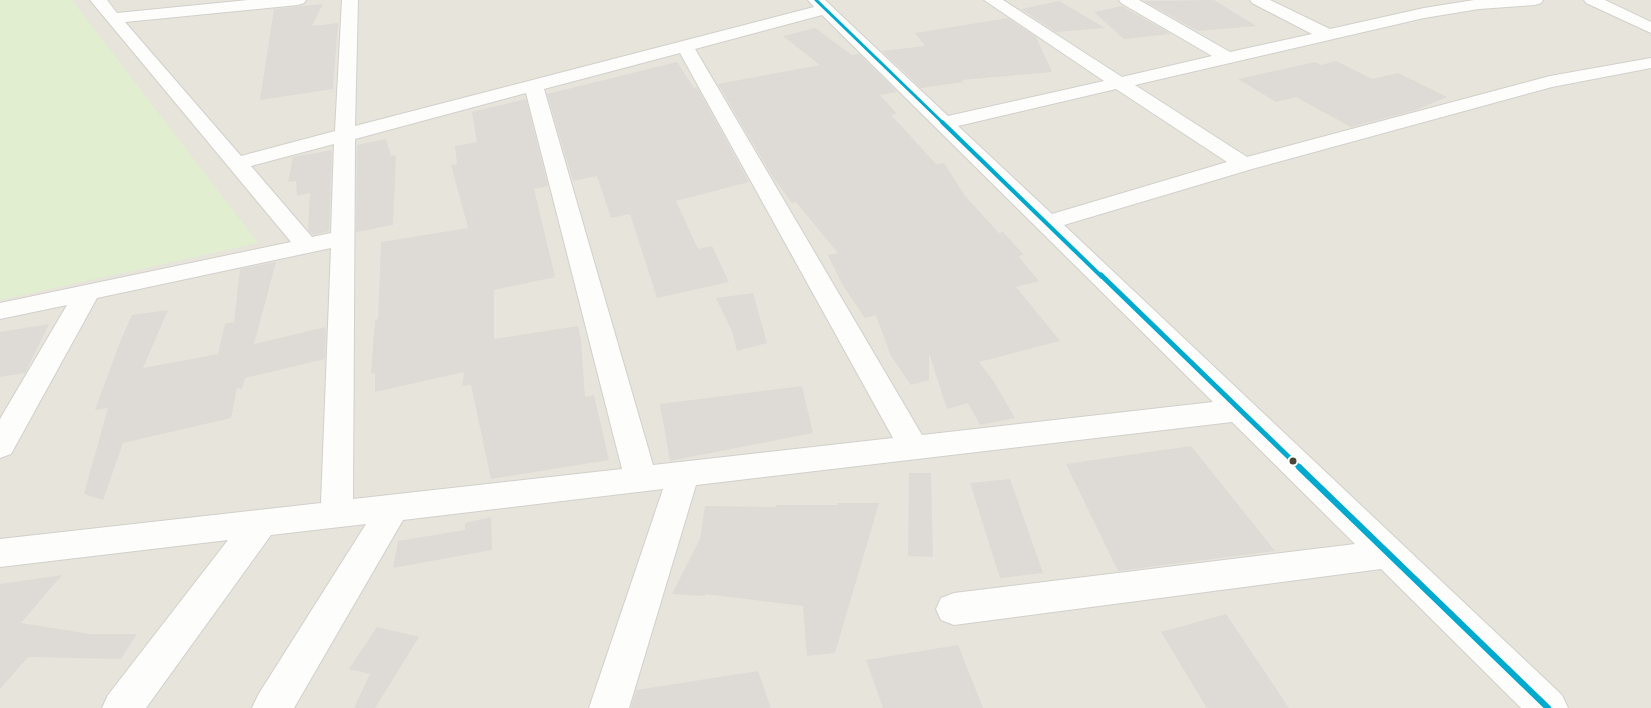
<!DOCTYPE html>
<style>
body{margin:0}
canvas{display:block;background:#f4f2ee}
</style>
<canvas width="1651" height="708"></canvas>
<script>
const ctx = document.querySelector('canvas').getContext('2d');
ctx.lineJoin = 'round';
function fill(path, color) { ctx.fillStyle = color; ctx.fill(path, 'evenodd'); }
const shape = rows => new Path2D(rows.map(r => 'M' + r).join(''));
function strokePath(path, color, width, dash) { ctx.strokeStyle = color; ctx.lineWidth = width; ctx.lineCap = dash ? 'butt' : 'round'; ctx.setLineDash(dash || []); ctx.stroke(path); }
fill(shape([
 [0,0,1651,0,1651,708,0,708]
]), '#e7e4dc');
fill(shape([
 [0,0,72,0,258,243,0,300]
]), '#e1eecf');
fill(shape([
 [1214,0,1256,26,1198,31,1144,1],
 [1059,1,1105,28,1056,32,1021,9],
 [323,4,312,26,338,23,333,89,260,100,274,9],
 [1122,6,1171,34,1124,39,1094,12],
 [1008,18,1036,37,1052,72,962,80,964,82,921,88,882,51,925,46,915,33],
 [815,28,852,55,859,54,897,92,880,95,897,114,891,115,936,164,944,163,965,196,999,233,1003,232,1024,255,1018,256,1039,281,1016,287,1060,341,979,362,994,382,1015,418,980,425,968,403,947,409,929,353,929,380,911,385,891,356,876,315,865,318,842,284,828,255,838,253,796,202,792,203,772,176,718,84,820,65,783,36],
 [1336,61,1372,79,1398,73,1447,97,1416,110,1351,127,1296,97,1276,102,1238,79,1315,62,1321,65],
 [677,62,694,88,697,87,749,182,676,201,698,249,712,246,729,282,657,298,630,214,611,218,597,176,573,181,547,94],
 [526,99,548,186,534,189,555,277,494,290,494,339,578,326,581,340,585,397,594,395,609,460,491,479,471,385,462,386,464,372,375,392,375,373,371,374,375,320,378,319,381,242,468,228,451,165,457,164,455,146,477,142,472,112],
 [386,139,391,156,396,155,393,225,356,232,357,145],
 [332,150,329,231,313,235,308,230,310,193,297,196,296,181,288,182,293,157],
 [276,262,254,344,326,327,325,359,245,378,242,389,237,388,231,418,123,443,103,500,84,494,108,408,95,410,120,342,132,315,168,310,143,368,218,354,225,324,234,322,240,269],
 [753,293,767,343,737,351,732,331,716,298],
 [49,324,25,373,0,377,0,332],
 [802,386,813,433,670,461,660,404],
 [1191,446,1275,551,1118,571,1066,464],
 [909,473,931,473,933,557,908,556],
 [1010,479,1043,573,1000,578,970,483],
 [837,503,879,503,835,653,807,656,803,606,705,594,705,596,672,594,700,539,705,506,775,507,776,505,837,505],
 [491,517,492,550,393,568,398,541,465,530,465,523],
 [62,575,21,623,90,634,137,634,121,659,28,657,0,689,0,584],
 [1226,614,1289,708,1207,708,1161,632],
 [377,627,419,637,375,708,354,708,370,674,349,669],
 [958,645,983,708,883,708,866,660],
 [758,671,771,708,631,708,636,690]
]), '#dedbd6');
const minor = shape([
 [90,0,107,0,117,13,248,0,306,0,304,3,298,5,125,22,241,156,335,131,342,0,358,0,355,126,814,7,808,0,825,0,948,116,1104,81,984,0,1003,0,1122,77,1212,56,1121,3,1119,0,1139,0,1230,52,1312,34,1252,3,1250,0,1270,0,1330,29,1424,8,1474,0,1543,0,1541,3,1535,5,1479,9,1424,18,1135,85,1247,157,1550,76,1651,58,1651,68,1552,87,1252,169,1064,225,1562,695,1568,708,1521,708,1381,569,954,625,941,620,936,609,941,598,954,593,1355,544,1232,422,696,485,629,708,589,708,663,489,403,520,294,708,252,708,258,695,366,524,271,535,146,708,102,708,108,695,228,540,0,567,0,539,321,503,331,248,97,298,11,454,0,458,0,419,67,305,0,319,0,303,291,242,90,0],
 [822,15,1213,402,922,435,695,49,822,15],
 [680,53,893,438,653,465,544,89,680,53],
 [1116,89,1227,162,1052,214,958,126,1116,89],
 [526,93,622,469,353,499,355,139,526,93],
 [334,144,331,233,312,237,251,166,334,144],
 [1584,0,1605,0,1651,22,1651,33,1586,3,1584,0]
]);
strokePath(minor, '#d2d0cb', 2);
fill(minor, '#fdfdfc');
strokePath(shape([
 [816,0,943,123]
]), '#00a9ce', 3);
strokePath(shape([
 [942,122,1102,277]
]), '#00a9ce', 4);
strokePath(shape([
 [1101,275,1300,468]
]), '#00a9ce', 5);
strokePath(shape([
 [1299,467,1548,708]
]), '#00a9ce', 6);
for (const [x, y, r, color] of [
 [1293,461,4.5,"#4b4439"]
]) { const dot = new Path2D(); dot.arc(x, y, r, 0, 2 * Math.PI); ctx.fillStyle = color; ctx.fill(dot); strokePath(dot, '#fff', 2); }
</script>
